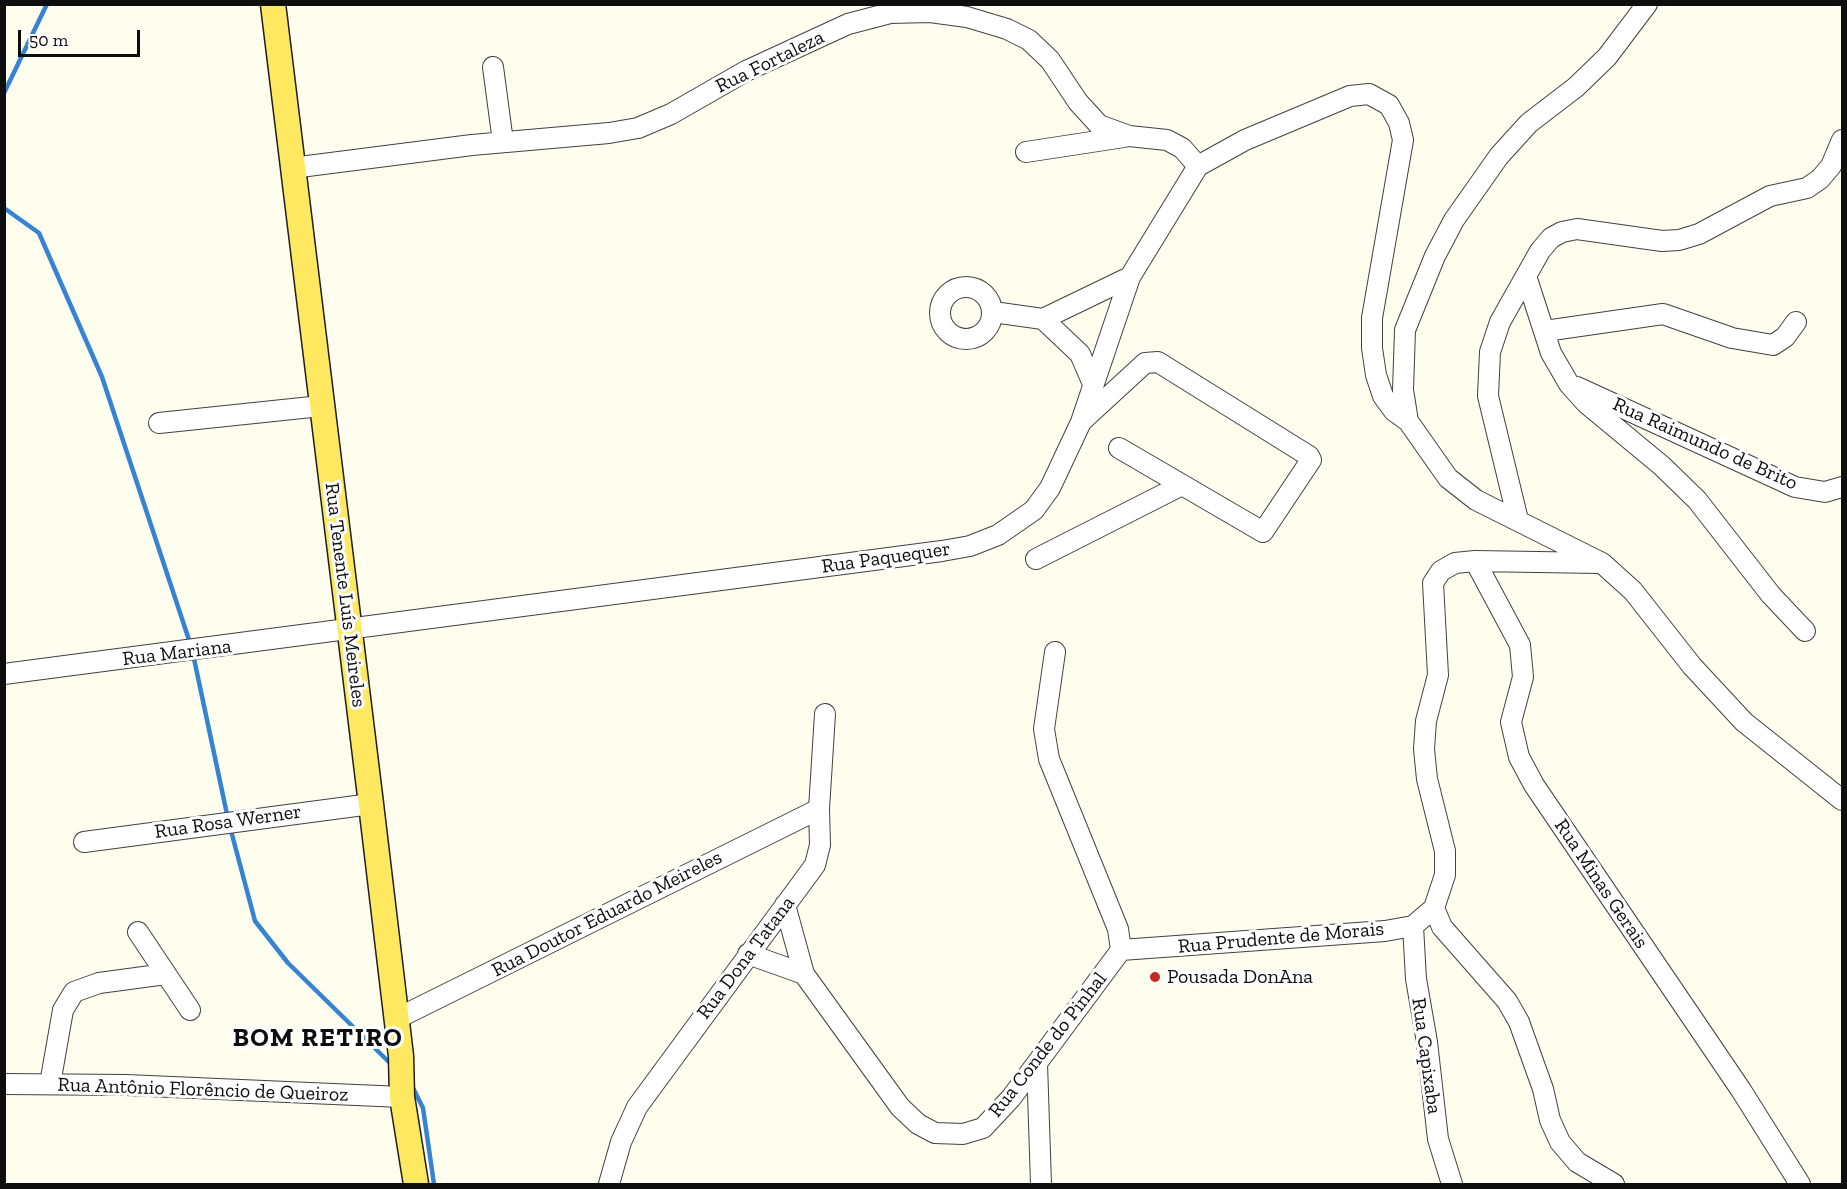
<!DOCTYPE html>
<meta charset="utf-8">
<style>
body{margin:0}
#map{position:relative;width:1847px;height:1189px;overflow:hidden;background:#fffdee;font-family:"Zilla Slab",serif}
canvas{display:block}
.frame{position:absolute;inset:0;border:6px solid #0e0e0e;pointer-events:none}
.scale{position:absolute;left:18px;top:30px;width:122px;height:27px;box-sizing:border-box;border:3px solid #0e0e0e;border-top:0;padding-left:8px;font-size:18px;line-height:21px;white-space:nowrap;color:#0e0e0e;-webkit-text-stroke:4px #fff;paint-order:stroke}
</style>
<div id="map">
<canvas width="1847" height="1189"></canvas>
<div class="frame"></div>
<div class="scale">50 m</div>
</div>
<script>
const ctx = document.querySelector('canvas').getContext('2d');
ctx.lineJoin = 'round';
const shape = rows => new Path2D(rows.map(r => 'M' + r).join(''));
function strokePath(path, color, width, dash) { ctx.strokeStyle = color; ctx.lineWidth = width; ctx.lineCap = dash ? 'butt' : 'round'; ctx.setLineDash(dash || []); ctx.stroke(path); }
function label(font, color, halo, rows, align = 'center') {
  ctx.font = font + ' "Zilla Slab",serif'; ctx.lineWidth = 6; ctx.setLineDash([]); ctx.textBaseline = 'middle'; ctx.strokeStyle = halo; ctx.fillStyle = color; for (const [text, x, y, turn = 0] of rows) {
    ctx.save(); ctx.translate(x, y); ctx.rotate((+turn || 0) * Math.PI / 180); ctx.textAlign = isNaN(turn) ? turn : align; if (halo) ctx.strokeText(text, 0, 0); ctx.fillText(text, 0, 0); ctx.restore();
  }
}
strokePath(shape([
 [4,93,47,4],
 [4,208,39,233,102,377,190,643],
 [193,654,228,819],
 [230,827,255,921,288,963,393,1066],
 [410,1082,423,1108,434,1184]
]), '#3583d3', 4.5);
const minor = shape([
 [1647,4,1607,57,1576,87,1529,123,1499,156,1454,220,1435,256,1405,330,1403,390,1408,421,1448,478,1476,500,1602,563,1633,591,1692,666,1744,722,1842,800],
 [493,67,503,142],
 [1026,152,1124,137],
 [292,168,472,145,609,133,638,128,671,114,746,71,848,24,890,13,930,12,967,17,1007,29,1029,40,1050,60,1078,102,1099,125,1129,136,1167,140,1182,148,1198,166],
 [1526,276,1551,353,1569,384,1586,403,1662,466,1697,500,1771,595,1805,631],
 '940 313a26 26 0 1 1 52 0a26 26 0 1 1-52 0Z',
 [993,312,1043,319,1130,277],
 [1043,319,1080,354,1093,384],
 [1545,331,1663,314,1732,338,1773,345,1785,337,1796,322],
 [1577,387,1795,487,1825,492,1842,487],
 [1083,420,1145,363,1158,362,1309,456,1311,460,1263,532,1119,448],
 [159,423,321,406],
 [1518,520,1488,396,1490,352,1500,322,1540,251,1551,238,1562,232,1577,229,1662,241,1679,240,1699,234,1770,196,1807,188,1820,179,1831,166,1842,140],
 [1036,559,1180,486],
 [1475,561,1520,645,1523,677,1511,722,1519,757,1534,785,1741,1090,1800,1184],
 [1599,563,1475,561,1455,563,1441,571,1433,583,1438,675,1426,721,1424,749,1427,779,1445,851,1445,875,1434,908,1442,927,1507,1001,1519,1022,1543,1089,1550,1120,1560,1142,1577,1162,1614,1184],
 [4,674,942,551,970,546,998,535,1034,510,1050,488,1081,422,1130,277,1198,166,1245,140,1350,96,1369,94,1389,105,1399,123,1403,140,1372,318,1372,348,1376,375,1383,396,1394,411,1408,421],
 [84,842,371,804],
 [785,905,804,974,900,1107,918,1124,935,1133,963,1134,983,1128,1011,1098,1121,950,1118,929,1049,759,1044,729,1055,652],
 [1413,926,1416,979,1427,1042,1438,1139,1452,1184],
 [138,932,190,1010],
 [1121,950,1385,931,1413,926,1434,908],
 [748,954,804,974],
 [396,1019,819,809],
 [1037,1063,1041,1184],
 [4,1084,126,1085,402,1097],
 [50,1084,63,1010,74,992,99,983,166,974],
 [609,1184,621,1142,637,1107,815,865,820,845,819,809,825,714]
]);
const major = shape([
 [273,4,371,804,401,1056,402,1097,416,1184]
]);
strokePath(minor, '#414141', 22);
strokePath(major, '#1f1f1f', 27);
strokePath(minor, '#fff', 20);
strokePath(major, '#fee85f', 24);
for (const [x, y, r, color] of [
 [1155,977,6,"#c42920"]
]) { const dot = new Path2D(); dot.arc(x, y, r, 0, 2 * Math.PI); ctx.fillStyle = color; ctx.fill(dot); strokePath(dot, '#fff', 2); }
label('20px', '#0e0e0e', '#fff', [
 ["Rua Fortaleza",770,62,-26],
 ["Rua Raimundo de Brito",1705,444,24],
 ["Rua Paquequer",886,558,-8],
 ["Rua Tenente Luís Meireles",345,595,83],
 ["Rua Mariana",177,653,-7],
 ["Rua Rosa Werner",228,822,-8],
 ["Rua Minas Gerais",1601,884,56],
 ["Rua Doutor Eduardo Meireles",607,914,-27],
 ["Rua Prudente de Morais",1281,938,-5],
 ["Rua Dona Tatana",746,958,-53],
 ["Rua Conde do Pinhal",1048,1045,-52],
 ["Rua Capixaba",1426,1056,82],
 ["Rua Antônio Florêncio de Queiroz",203,1090,2]
]);
label('20px', '#0e0e0e', '#fff', [
 ["Pousada DonAna",1167,977]
], 'left');
ctx.letterSpacing = '1.5px';
label('bold 26px', '#0e0e0e', '#fff', [
 ["BOM RETIRO",318,1039]
]);
ctx.letterSpacing = '0px';
</script>
